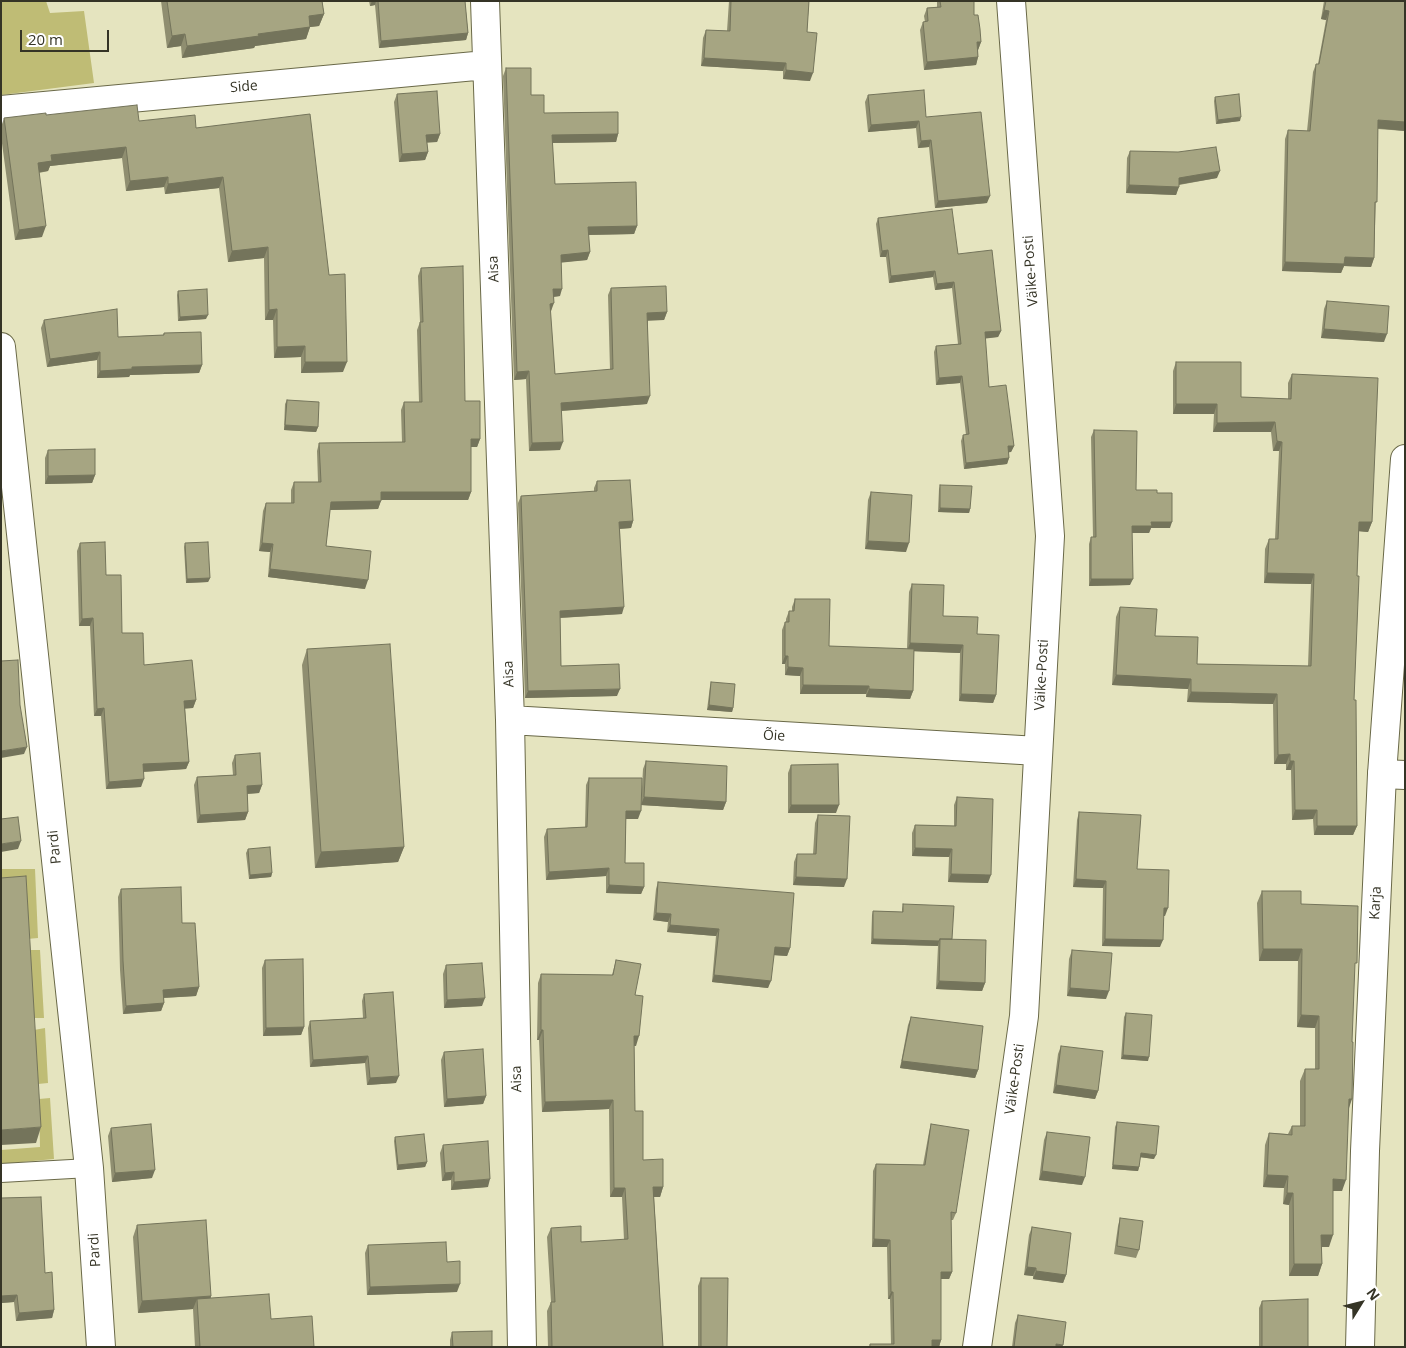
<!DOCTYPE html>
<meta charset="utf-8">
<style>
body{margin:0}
#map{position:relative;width:1406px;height:1348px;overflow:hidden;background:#e5e4bf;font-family:"Open Sans",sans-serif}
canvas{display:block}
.frame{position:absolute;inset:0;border:2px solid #353426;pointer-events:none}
.north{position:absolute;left:1336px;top:1278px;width:50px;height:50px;-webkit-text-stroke:4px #fff;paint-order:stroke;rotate:54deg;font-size:14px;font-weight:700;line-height:20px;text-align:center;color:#353426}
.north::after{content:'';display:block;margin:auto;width:18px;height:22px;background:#353426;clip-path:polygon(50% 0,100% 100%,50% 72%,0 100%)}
.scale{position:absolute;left:20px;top:30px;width:89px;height:22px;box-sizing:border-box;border:2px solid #353426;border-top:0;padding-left:6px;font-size:15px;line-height:18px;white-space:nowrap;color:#353426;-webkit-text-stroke:4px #fff;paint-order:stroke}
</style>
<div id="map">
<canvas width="1406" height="1348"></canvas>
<div class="frame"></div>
<div class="north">N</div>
<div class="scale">20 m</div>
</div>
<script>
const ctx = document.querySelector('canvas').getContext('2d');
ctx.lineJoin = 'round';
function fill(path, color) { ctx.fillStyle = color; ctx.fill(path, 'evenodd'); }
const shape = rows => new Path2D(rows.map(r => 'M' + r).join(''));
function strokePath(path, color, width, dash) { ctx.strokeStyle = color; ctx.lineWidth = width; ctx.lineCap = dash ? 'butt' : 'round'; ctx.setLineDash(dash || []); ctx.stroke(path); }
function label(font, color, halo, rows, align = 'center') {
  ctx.font = font + ' "Open Sans",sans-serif'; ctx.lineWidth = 4.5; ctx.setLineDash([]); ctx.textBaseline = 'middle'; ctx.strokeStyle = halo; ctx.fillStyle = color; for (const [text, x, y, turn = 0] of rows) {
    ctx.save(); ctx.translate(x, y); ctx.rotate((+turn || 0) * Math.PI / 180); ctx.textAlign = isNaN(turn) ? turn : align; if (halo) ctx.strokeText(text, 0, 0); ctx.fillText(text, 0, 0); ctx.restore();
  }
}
fill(shape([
 [1,1,46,1,50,13,84,11,94,83,1,95],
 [1,869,35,869,38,938,27,939,1,889],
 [30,950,40,950,44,1018,32,1018],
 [45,1028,48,1083,38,1084,34,1030],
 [50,1098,54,1159,1,1164,1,1150,40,1147,39,1099]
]), '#bfbc75');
const service = shape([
 [1,1173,89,1168]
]);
const minor = shape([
 [485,1,510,720,522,1347],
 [1,110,486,65],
 [1,347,89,1168,101,1347],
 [510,720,1038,751],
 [1382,774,1405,775],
 [977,1347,1024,1016,1050,536,1011,1]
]);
const tertiary = shape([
 [1360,1347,1365,1151,1382,774,1405,459]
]);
strokePath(service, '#6a6948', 20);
strokePath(minor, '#6a6948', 30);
strokePath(tertiary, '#6a6948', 30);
strokePath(service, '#fff', 18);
strokePath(minor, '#fff', 28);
strokePath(tertiary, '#fff', 28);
fill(shape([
 [161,1,322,1,324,14,319,26,310,27,306,39,255,46,254,48,182,58,181,46,167,48],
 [369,1,465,1,468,33,466,40,379,48,375,5,370,6],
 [729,1,809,1,807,32,810,81,783,79,783,71,701,66,703,38,706,30,727,31],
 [937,1,974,1,974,15,981,42,978,50,978,57,976,65,924,70,920,30,923,22,925,22,924,16,927,8,937,7],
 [1324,1,1405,1,1405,131,1378,129,1374,258,1371,267,1344,266,1341,273,1282,271,1285,139,1288,130,1307,131,1313,72,1316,64,1318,64,1326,20,1321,19],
 [506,68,531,95,544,113,618,134,616,142,552,143,555,184,637,226,634,234,588,235,590,252,587,260,561,262,560,296,554,297,551,311,550,311,555,374,610,370,608,295,611,288,667,312,664,320,648,320,647,404,562,411,560,450,529,451,526,379,514,380,503,76],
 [397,94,440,134,437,142,427,142,428,152,425,160,399,162,394,102],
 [868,95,926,117,987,203,935,208,929,147,918,148,916,128,868,132,865,102],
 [1215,97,1240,121,1216,124,1214,101],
 [46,115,139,121,196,128,329,275,343,372,301,373,301,357,274,358,273,320,265,320,264,258,228,262,219,188,165,194,164,187,126,191,122,158,50,166,48,171,39,173,42,237,15,240,1,136,1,127,4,118],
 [1130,151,1217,178,1179,185,1176,195,1126,193,1127,158],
 [878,218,958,254,1001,331,998,337,985,338,989,387,1014,446,1011,452,1008,452,1009,458,1007,464,964,469,961,441,963,435,966,435,960,383,936,385,934,352,936,346,958,344,952,288,935,290,933,277,889,283,886,257,880,257,876,224],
 [421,268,465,401,480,439,477,447,471,447,471,492,468,500,381,500,378,509,330,510,326,546,365,589,268,577,270,552,259,551,263,511,266,503,291,503,291,490,294,482,318,482,317,451,319,443,402,442,401,410,404,402,419,402,417,330,420,322,418,276],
 [178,291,206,319,178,321,177,295],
 [1327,301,1384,342,1321,338,1324,309],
 [44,320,118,337,163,335,164,333,202,365,199,373,130,375,129,377,97,378,97,360,47,367,41,328],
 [1176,362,1241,397,1288,399,1288,383,1292,374,1372,522,1368,532,1359,531,1357,576,1354,700,1357,826,1353,835,1314,835,1313,819,1292,820,1291,770,1286,770,1286,764,1274,764,1273,704,1187,702,1188,689,1112,685,1116,617,1120,607,1155,636,1197,664,1308,666,1311,584,1264,583,1265,549,1269,539,1275,539,1279,451,1273,451,1271,432,1213,432,1214,414,1173,414,1173,371],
 [287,400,318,427,316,432,284,430,285,404],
 [1094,430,1136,490,1157,493,1170,528,1151,528,1149,533,1132,533,1130,585,1089,586,1089,544,1091,537,1093,537,1091,437],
 [48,450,95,475,92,483,45,484,45,458],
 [597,481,633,521,631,528,620,529,622,614,560,618,561,666,617,696,525,698,518,503,521,496,594,492,594,488],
 [940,485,970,509,969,513,938,512,939,489],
 [871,492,906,552,865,549,868,500],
 [80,543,106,575,122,633,144,665,196,700,193,708,185,708,189,762,186,769,143,772,141,787,106,789,101,716,94,716,90,626,79,626,77,551],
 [185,543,210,578,208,582,186,583,184,547],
 [912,584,943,616,977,634,996,695,993,703,959,701,960,653,914,651,913,691,910,699,866,697,866,694,800,694,800,676,785,675,785,664,782,664,782,630,785,622,786,622,786,619,789,611,792,611,792,607,795,599,829,646,907,649,909,592],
 [307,649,404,847,398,862,315,868,302,665],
 [711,682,733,708,732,712,707,710,710,686],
 [235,755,262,785,259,793,247,794,248,812,245,820,197,823,194,785,197,777,233,775,232,763],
 [646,761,726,802,723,810,641,805,643,769],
 [791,765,836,813,788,813,788,773],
 [589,778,638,819,626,819,625,863,644,887,641,894,606,893,606,876,546,880,544,837,547,829,585,827,586,785],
 [957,797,988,883,948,882,949,857,912,856,912,833,915,825,954,826,954,805],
 [1079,812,1137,869,1165,916,1163,916,1160,947,1102,946,1103,888,1073,887,1077,820],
 [818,815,844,887,793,885,794,862,797,854,813,854,815,823],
 [248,849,272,873,271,877,249,879,246,853],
 [658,882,790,948,787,956,774,955,768,988,712,982,716,936,667,932,668,922,653,920,656,889],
 [121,889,182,923,199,987,196,996,164,998,164,1003,161,1011,123,1014,120,970,118,897],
 [1262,891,1301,904,1354,970,1349,1109,1342,1191,1333,1191,1329,1247,1322,1247,1322,1264,1318,1276,1289,1276,1289,1205,1283,1204,1284,1188,1263,1187,1265,1145,1269,1133,1288,1134,1292,1126,1300,1126,1300,1081,1305,1069,1315,1069,1315,1028,1297,1027,1298,961,1259,961,1257,903],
 [903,904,952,939,985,983,982,991,936,989,938,946,871,944,872,915,873,911,902,912,902,909],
 [1072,950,1106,999,1067,996,1069,959],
 [265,960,304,1027,301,1035,263,1036,262,968],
 [616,960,635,995,636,1046,634,1046,635,1111,643,1160,663,1187,660,1197,654,1197,663,1347,548,1347,547,1311,551,1302,547,1237,551,1228,581,1242,624,1240,622,1197,610,1197,609,1109,542,1112,539,1040,537,1040,538,983,541,974,612,975],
 [446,965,482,1006,444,1008,443,974],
 [364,994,396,1083,367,1085,365,1063,310,1067,308,1028,310,1021,363,1018,362,1001],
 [1126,1013,1148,1061,1121,1059,1124,1017],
 [911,1017,978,1070,975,1078,900,1068,908,1025],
 [1061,1046,1098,1091,1095,1099,1053,1093,1058,1054],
 [444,1052,486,1096,483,1104,444,1107,441,1060],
 [1117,1122,1154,1159,1140,1157,1139,1167,1138,1171,1112,1169,1115,1127],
 [931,1124,956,1213,953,1220,951,1220,952,1272,949,1279,941,1279,941,1340,939,1347,869,1347,870,1344,891,1344,890,1299,888,1299,887,1247,872,1247,873,1171,876,1164,923,1165,929,1132],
 [111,1128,152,1178,112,1182,108,1136],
 [1047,1132,1082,1185,1039,1180,1044,1140],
 [395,1137,427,1162,425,1167,397,1170,394,1141],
 [443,1145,488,1187,451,1190,451,1180,442,1181,440,1153],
 [1,1198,45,1273,54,1310,52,1318,16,1321,14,1302,1,1303],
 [1120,1218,1139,1250,1136,1258,1114,1254,1118,1226],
 [137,1225,211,1296,211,1298,271,1319,314,1347,195,1347,193,1309,138,1313,133,1237],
 [1032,1227,1066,1275,1063,1283,1033,1279,1033,1276,1024,1275,1029,1235],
 [368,1245,447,1262,457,1292,367,1295,365,1253],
 [701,1278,727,1347,698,1347,698,1286],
 [1262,1301,1308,1347,1259,1347,1259,1308],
 [1018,1315,1062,1347,1012,1347,1015,1323],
 [452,1332,492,1347,450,1347,450,1340]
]), '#8f8e70');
fill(shape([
 [372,1,376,1,375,5,370,6],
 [1324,10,1329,11,1326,20,1321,19],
 [324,14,319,26,310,27,306,39,255,46,254,48,182,58,187,46,258,34,309,16],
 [468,33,466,40,379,48,381,41],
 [185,34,181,46,167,48,172,36],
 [977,42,981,42,978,50],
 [978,57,976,65,924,70,927,62],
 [704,58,786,63,783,71,701,66],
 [786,70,813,73,810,81,783,79],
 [1241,117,1240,121,1216,124,1218,120],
 [1378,120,1405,122,1405,131,1375,128],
 [919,121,916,128,868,132,871,125],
 [440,134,437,142,423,143,426,135],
 [618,134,616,142,549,143,552,135],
 [931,140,929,147,918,148,921,141],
 [126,147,122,158,50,166,48,171,34,173,38,163,51,155],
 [428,152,425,160,399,162,402,154],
 [1220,171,1217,178,1176,185,1179,178],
 [168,177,164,187,126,191,130,181],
 [223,177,219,188,165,194,168,184],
 [1129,185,1179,187,1176,195,1126,193],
 [990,196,987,203,935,208,938,201],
 [46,226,42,237,15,240,19,230],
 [637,226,634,234,585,235,588,227],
 [268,247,264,258,228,262,232,251],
 [888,250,886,257,880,257,882,251],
 [590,252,587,260,558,263,561,255],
 [1345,257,1374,258,1371,267,1344,266,1341,273,1282,271,1285,262],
 [935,271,933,277,889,283,891,276],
 [954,282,952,288,935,290,937,284],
 [553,289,562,289,560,296,550,297],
 [554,303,551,311,547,312,550,304],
 [277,309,273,320,265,320,269,310],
 [667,312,664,320,644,321,647,313],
 [208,315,206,319,178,321,180,317],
 [1324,329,1387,334,1384,342,1321,338],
 [1001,331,998,337,982,339,985,332],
 [305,346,301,357,274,358,277,347],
 [100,352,97,360,47,367,50,359],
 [305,362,347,362,343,372,301,373],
 [202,365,199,373,130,375,129,377,97,378,100,371,132,367],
 [529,371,526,379,514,380,517,372],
 [962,376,960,383,936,385,939,378],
 [650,396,647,404,559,411,561,403],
 [1176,404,1217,404,1214,414,1173,414],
 [1275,422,1271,432,1213,432,1217,423],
 [285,425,318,427,316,432,284,430],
 [471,439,480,439,477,447,468,447],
 [1277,441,1282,442,1279,451,1273,451],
 [563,442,560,450,529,451,532,443],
 [1008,446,1014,446,1011,452,1005,453],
 [1009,458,1007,464,964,469,966,463],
 [95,475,92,483,45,484,48,476],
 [381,492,471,492,468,500,378,500],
 [381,501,378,509,328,510,331,502],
 [940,508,970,509,969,513,938,512],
 [633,521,631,528,616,529,619,522],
 [1151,522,1172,522,1170,528,1151,528,1149,533,1130,533,1132,526],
 [1359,522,1372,522,1368,532,1356,531],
 [868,541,909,543,906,552,865,549],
 [262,543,273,544,270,552,259,551],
 [270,569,368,580,365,589,268,577],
 [1267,573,1314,574,1311,584,1264,583],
 [210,578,208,582,186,583,187,579],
 [1091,579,1133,579,1130,585,1089,586],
 [624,607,622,614,557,618,560,611],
 [93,618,90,626,79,626,82,619],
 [910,643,963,645,960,653,907,651],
 [785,656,788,656,785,664,782,664],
 [788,667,803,668,800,676,785,675],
 [1116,675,1191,679,1188,689,1112,685],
 [803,685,869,686,866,694,800,694],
 [620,689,617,696,525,698,528,691],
 [869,689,913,691,910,699,866,697],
 [1191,692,1277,694,1273,704,1187,702],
 [961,694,996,695,993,703,959,701],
 [196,700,193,708,182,709,184,701],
 [709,705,733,708,732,712,707,710],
 [104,708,101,716,94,716,97,709],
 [27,747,24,754,1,758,1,751],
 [1290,754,1286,764,1274,764,1278,755],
 [1290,761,1294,761,1291,770,1286,770],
 [189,762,186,769,140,772,143,764],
 [144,779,141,787,106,789,109,782],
 [262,785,259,793,244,794,247,786],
 [644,797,726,802,723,810,641,805],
 [791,805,839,805,836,813,788,813],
 [1295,810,1317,810,1313,819,1292,820],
 [626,811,641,811,638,819,623,819],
 [248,812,245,820,197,823,200,815],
 [1317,826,1357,826,1353,835,1314,835],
 [21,841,18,849,1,852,1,844],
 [404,847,398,862,315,868,321,852],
 [915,848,952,849,949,857,912,856],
 [609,868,606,876,546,880,549,872],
 [272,873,271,877,249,879,250,875],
 [951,874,991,875,988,883,948,882],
 [796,877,847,879,844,887,793,885],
 [1076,879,1106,881,1103,888,1073,887],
 [609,885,644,887,641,894,606,893],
 [1164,908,1168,908,1165,916,1161,915],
 [656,913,671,914,668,922,653,920],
 [670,925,719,929,716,936,667,932],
 [873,939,939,941,938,946,871,944],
 [1105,939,1163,940,1160,947,1102,946],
 [775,947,790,948,787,956,772,955],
 [1263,949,1302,949,1298,961,1259,961],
 [714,975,771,981,768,988,712,982],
 [939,981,985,983,982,991,936,989],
 [199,987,196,996,160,998,163,990],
 [1070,988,1109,991,1106,999,1067,996],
 [485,998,482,1006,444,1008,447,1000],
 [164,1003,161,1011,123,1014,126,1006],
 [1301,1015,1319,1016,1315,1028,1297,1027],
 [304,1027,301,1035,263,1036,266,1028],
 [541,1030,543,1030,539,1040,537,1040],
 [634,1036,639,1036,636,1046,630,1045],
 [1123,1055,1149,1057,1148,1061,1121,1059],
 [368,1056,365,1063,310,1067,313,1060],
 [902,1061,978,1070,975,1078,900,1068],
 [399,1076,396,1083,367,1085,370,1078],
 [1056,1085,1098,1091,1095,1099,1053,1093],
 [486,1096,483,1104,444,1107,447,1099],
 [1349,1099,1352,1099,1348,1111],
 [613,1100,609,1109,542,1112,545,1102],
 [41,1127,36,1143,1,1145,1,1130],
 [1141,1153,1156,1155,1154,1159,1139,1157],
 [427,1162,425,1167,397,1170,398,1165],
 [1113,1165,1139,1167,1138,1171,1112,1169],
 [155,1170,152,1178,112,1182,115,1173],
 [1042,1171,1085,1177,1082,1185,1039,1180],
 [454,1172,451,1180,442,1181,445,1173],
 [1267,1175,1288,1176,1284,1188,1263,1187],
 [490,1179,488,1187,451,1190,454,1182],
 [1333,1179,1346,1180,1342,1191,1329,1191],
 [653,1187,663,1187,660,1197,650,1197],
 [614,1188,625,1188,622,1197,610,1197],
 [1287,1193,1293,1193,1289,1205,1283,1204],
 [1321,1235,1333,1235,1329,1247,1317,1247],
 [874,1239,890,1240,887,1247,872,1247],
 [1294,1264,1322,1264,1318,1276,1289,1276],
 [1027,1267,1036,1268,1033,1276,1024,1275],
 [1036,1271,1066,1275,1063,1283,1033,1279],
 [941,1272,952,1272,949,1279,938,1279],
 [460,1284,457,1292,367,1295,370,1287],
 [891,1292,893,1292,890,1299,888,1299],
 [17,1295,14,1302,1,1303,1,1296],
 [211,1296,207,1308,197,1299,193,1309,138,1313,142,1301],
 [54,1310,52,1318,16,1321,19,1313],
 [932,1340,941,1340,939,1347,930,1347],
 [1056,1344,1063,1345,1062,1347,1055,1347]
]), '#74745b');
const building = shape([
 [167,1,322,1,324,14,309,16,310,27,258,34,259,36,187,46,185,34,172,36,167,1],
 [378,1,465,1,468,33,381,41,378,1],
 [731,1,809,1,807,32,817,33,813,73,786,70,786,63,704,58,706,30,730,31,731,1],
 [940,1,974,1,974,15,978,15,980,29,981,42,977,42,978,57,927,62,923,22,928,21,927,8,941,7,940,1],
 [1326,1,1405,1,1405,122,1378,120,1377,202,1375,202,1374,258,1345,257,1344,264,1285,262,1288,130,1310,131,1316,64,1319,64,1329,11,1324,10,1326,1],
 [506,68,531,68,531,95,544,95,544,113,618,112,618,134,552,135,555,184,636,182,637,226,588,227,590,252,561,255,562,289,553,289,554,303,550,304,555,374,613,369,611,288,666,286,667,312,647,313,650,396,561,403,563,442,532,443,529,371,517,372,506,68],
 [924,90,926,117,981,112,990,196,938,201,931,140,921,141,919,121,871,125,868,95,924,90],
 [437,91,440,134,426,135,428,152,402,154,397,94,437,91],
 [1239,94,1241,117,1218,120,1215,97,1239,94],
 [137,105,139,121,195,115,196,128,310,114,329,275,345,274,347,362,305,362,305,346,277,347,277,309,269,310,268,247,232,251,223,177,168,184,168,177,130,181,126,147,51,155,52,161,38,163,46,226,19,230,4,118,46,113,46,115,137,105],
 [1216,147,1220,171,1179,178,1179,187,1129,185,1130,151,1178,152,1216,147],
 [952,209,958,254,992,250,1001,331,985,332,989,387,1006,385,1014,446,1008,446,1009,458,966,463,963,435,969,434,962,376,939,378,936,346,961,344,954,282,937,284,935,271,891,276,888,250,882,251,878,218,952,209],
 [463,266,465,401,480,401,480,439,471,439,471,492,381,492,381,501,331,502,326,546,371,551,368,580,270,569,273,544,262,543,266,503,294,503,294,482,321,482,319,443,405,442,404,402,422,402,420,322,423,322,421,268,463,266],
 [207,289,208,315,180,317,178,291,207,289],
 [1327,301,1389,306,1387,334,1324,329,1327,301],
 [117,309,118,337,164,335,164,333,201,332,202,365,132,367,132,369,100,371,100,352,50,359,44,320,117,309],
 [1176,362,1241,362,1241,397,1291,399,1292,374,1378,378,1372,522,1359,522,1357,576,1359,576,1354,700,1356,700,1357,826,1317,826,1317,810,1295,810,1294,761,1290,761,1290,754,1278,755,1277,694,1191,692,1191,679,1116,675,1120,607,1157,609,1155,636,1198,637,1197,664,1311,666,1314,574,1267,573,1269,539,1278,539,1282,442,1277,441,1275,422,1217,423,1217,404,1176,404,1176,362],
 [287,400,319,402,318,427,285,425,287,400],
 [1094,430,1137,431,1136,490,1157,490,1157,493,1172,493,1172,522,1151,522,1152,526,1132,526,1133,579,1091,579,1091,537,1096,537,1094,430],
 [95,449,95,475,48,476,48,450,95,449],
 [630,480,633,521,619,522,624,607,560,611,561,666,619,664,620,689,528,691,521,496,597,491,597,481,630,480],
 [940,485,972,486,970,509,940,508,940,485],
 [871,492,912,495,909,543,868,541,871,492],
 [105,542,106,575,121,575,122,633,143,633,144,665,192,660,196,700,184,701,189,762,143,764,144,779,109,782,104,708,97,709,93,618,82,619,80,543,105,542],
 [208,542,210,578,187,579,185,543,208,542],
 [912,584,944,585,943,616,978,617,977,634,999,635,996,695,961,694,963,645,910,643,912,584],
 [795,599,830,599,829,646,914,649,913,691,869,689,869,686,803,685,803,668,788,667,788,656,785,656,785,622,789,622,789,611,794,611,795,599],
 [390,644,404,847,321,852,307,649,390,644],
 [18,660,20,705,27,747,1,751,1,661,18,660],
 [711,682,735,684,733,708,709,705,711,682],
 [260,753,262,785,247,786,248,812,200,815,197,777,236,775,235,755,260,753],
 [646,761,727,766,726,802,644,797,646,761],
 [838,764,839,805,791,805,791,765,838,764],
 [589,778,642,778,641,811,626,811,625,863,644,863,644,887,609,885,609,868,549,872,547,829,587,827,589,778],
 [957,797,993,799,991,875,951,874,952,849,915,848,915,825,956,826,957,797],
 [1079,812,1141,815,1137,869,1169,870,1168,908,1164,908,1163,940,1105,939,1106,881,1076,879,1079,812],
 [818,815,850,816,847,879,796,877,797,854,816,854,818,815],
 [18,817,21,841,1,844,1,819,18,817],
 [270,847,272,873,250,875,248,849,270,847],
 [26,876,41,1127,1,1130,1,878,26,876],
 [658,882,794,893,790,948,775,947,771,981,714,975,719,929,670,925,671,914,656,913,658,882],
 [181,887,182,923,195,923,199,987,163,990,164,1003,126,1006,123,961,121,889,181,887],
 [1262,891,1301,891,1301,904,1358,906,1357,963,1355,963,1352,1042,1353,1042,1352,1099,1349,1099,1346,1180,1333,1179,1333,1235,1321,1235,1322,1264,1294,1264,1293,1193,1287,1193,1288,1176,1267,1175,1269,1133,1292,1135,1292,1126,1305,1126,1305,1069,1319,1069,1319,1016,1301,1015,1302,949,1263,949,1262,891],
 [903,904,954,906,952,939,940,939,939,941,873,939,873,911,903,912,903,904],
 [940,939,986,940,985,983,939,981,940,939],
 [1072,950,1112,953,1109,991,1070,988,1072,950],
 [303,959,304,1027,266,1028,265,960,303,959],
 [616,960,641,964,635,995,643,996,639,1036,634,1036,635,1111,643,1111,643,1160,663,1159,663,1187,653,1187,663,1347,552,1347,551,1302,555,1302,551,1228,581,1226,581,1242,628,1239,625,1188,614,1188,613,1100,545,1102,543,1030,541,1030,541,974,613,975,616,960],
 [482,963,485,998,447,1000,446,965,482,963],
 [393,992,399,1076,370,1078,368,1056,313,1060,310,1021,366,1018,364,994,393,992],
 [1126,1013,1152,1015,1149,1057,1123,1055,1126,1013],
 [911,1017,983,1026,978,1070,902,1061,911,1017],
 [1061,1046,1103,1051,1098,1091,1056,1085,1061,1046],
 [483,1049,486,1096,447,1099,444,1052,483,1049],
 [1117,1122,1159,1126,1156,1155,1141,1153,1139,1167,1113,1165,1117,1122],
 [151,1124,155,1170,115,1173,111,1128,151,1124],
 [931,1124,969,1130,956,1213,951,1212,952,1272,941,1272,941,1340,932,1340,932,1347,870,1347,870,1344,894,1344,893,1292,891,1292,890,1240,874,1239,876,1164,925,1165,931,1124],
 [1047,1132,1090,1137,1085,1177,1042,1171,1047,1132],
 [424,1134,427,1162,398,1165,395,1137,424,1134],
 [488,1141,490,1179,454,1182,454,1172,445,1173,443,1145,488,1141],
 [41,1197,45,1273,52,1272,54,1310,19,1313,17,1295,1,1296,1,1198,41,1197],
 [1120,1218,1143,1221,1139,1250,1117,1246,1120,1218],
 [206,1220,211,1296,142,1301,137,1225,206,1220],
 [1032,1227,1071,1233,1066,1275,1036,1271,1036,1268,1027,1267,1032,1227],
 [446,1242,447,1262,460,1261,460,1284,370,1287,368,1245,446,1242],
 [701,1278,728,1278,727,1347,701,1347,701,1278],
 [269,1294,271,1319,312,1316,314,1347,200,1347,197,1299,269,1294],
 [1308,1299,1308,1347,1262,1347,1262,1301,1308,1299],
 [1018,1315,1066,1322,1063,1345,1056,1344,1056,1347,1014,1347,1018,1315],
 [492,1331,492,1347,453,1347,452,1332,492,1331]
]);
fill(building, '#a6a582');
strokePath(building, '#74745b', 1);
label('14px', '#353426', '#fff', [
 ["Side",244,87,-5],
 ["Aisa",494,269,-92],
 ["Väike-Posti",1031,271,-94],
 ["Aisa",509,674,-92],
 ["Väike-Posti",1042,675,-87],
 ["Õie",774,736,3],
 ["Pardi",55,847,-96],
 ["Karja",1376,903,-87],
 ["Aisa",517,1079,-91],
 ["Väike-Posti",1015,1079,-82],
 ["Pardi",95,1250,-94]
]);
</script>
